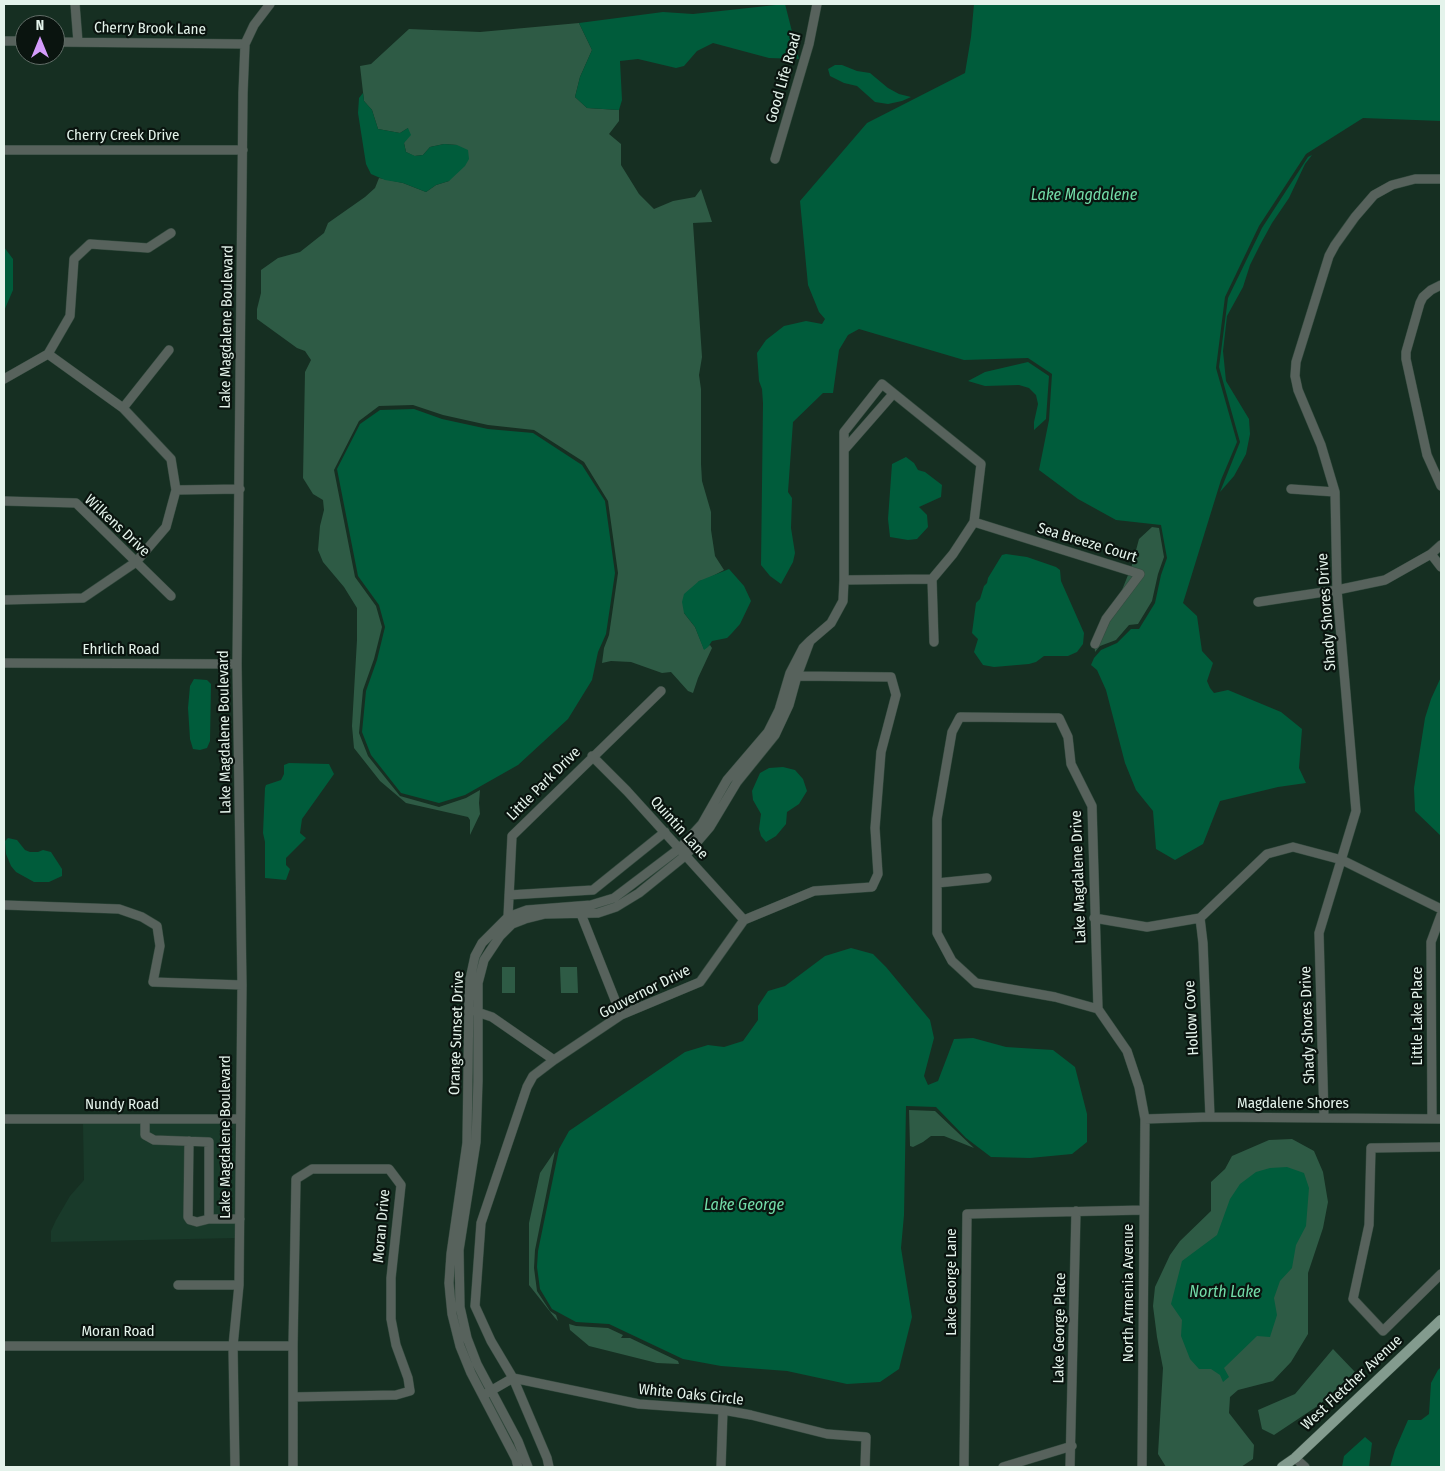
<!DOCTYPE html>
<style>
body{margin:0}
#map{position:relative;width:1445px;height:1471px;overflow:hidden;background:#162f22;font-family:"Fira Sans Condensed",sans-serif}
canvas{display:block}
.frame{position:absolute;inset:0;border:5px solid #e4f3eb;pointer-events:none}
.north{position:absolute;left:15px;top:15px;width:50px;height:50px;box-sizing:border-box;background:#0a140f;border:1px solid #616d67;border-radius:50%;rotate:0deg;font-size:14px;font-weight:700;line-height:20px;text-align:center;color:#e4f3eb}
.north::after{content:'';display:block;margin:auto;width:18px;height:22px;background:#d49cfb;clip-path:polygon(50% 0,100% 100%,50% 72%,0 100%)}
</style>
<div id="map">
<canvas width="1445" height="1471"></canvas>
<div class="frame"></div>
<div class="north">N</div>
</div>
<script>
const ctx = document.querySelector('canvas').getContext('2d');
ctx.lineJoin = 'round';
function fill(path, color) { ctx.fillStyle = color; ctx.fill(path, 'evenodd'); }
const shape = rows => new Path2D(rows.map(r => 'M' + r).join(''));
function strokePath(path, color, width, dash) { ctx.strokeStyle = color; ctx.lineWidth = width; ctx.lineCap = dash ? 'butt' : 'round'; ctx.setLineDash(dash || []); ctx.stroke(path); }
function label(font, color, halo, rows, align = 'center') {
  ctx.font = font + ' "Fira Sans Condensed",sans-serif'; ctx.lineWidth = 4.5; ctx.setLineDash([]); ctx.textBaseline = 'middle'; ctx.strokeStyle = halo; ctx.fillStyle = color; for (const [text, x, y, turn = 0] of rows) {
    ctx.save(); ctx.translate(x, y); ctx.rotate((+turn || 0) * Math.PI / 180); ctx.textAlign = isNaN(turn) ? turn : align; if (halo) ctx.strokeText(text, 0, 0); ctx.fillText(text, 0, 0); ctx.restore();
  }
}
fill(shape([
 [83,1124,141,1124,143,1139,148,1142,154,1145,185,1145,184,1218,189,1224,197,1226,209,1224,236,1224,236,1238,51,1242,51,1231,56,1220,70,1196,84,1180],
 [149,1124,235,1124,236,1215,213,1215,212,1138,155,1136,149,1133]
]), '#193a2a');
fill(shape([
 [579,23,592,50,580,77,575,97,587,108,619,110,619,121,609,134,621,144,621,165,639,194,654,209,673,201,695,197,701,189,712,222,693,223,702,357,699,375,701,389,701,464,702,481,711,512,711,530,715,556,724,570,705,580,699,581,684,613,695,627,704,649,710,645,712,648,698,678,693,693,688,691,671,672,662,673,631,662,611,661,602,663,604,648,609,635,618,573,608,501,584,462,534,430,488,425,443,415,413,405,379,406,359,421,334,470,355,577,376,606,382,627,374,659,363,690,359,733,368,756,400,796,439,807,466,798,480,790,479,803,480,814,470,835,470,820,468,817,406,803,380,781,354,748,352,726,357,640,357,608,344,587,323,562,318,550,320,526,324,510,323,500,313,494,303,478,305,372,311,360,305,351,297,348,257,319,257,309,261,293,261,270,278,258,300,252,324,233,328,223,365,197,375,188,379,178,403,183,426,192,436,185,449,181,457,145,444,144,430,147,423,155,414,156,406,152,404,143,408,128,400,133,378,129,372,110,364,101,360,66,371,64,409,29,480,32],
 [1152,527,1159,528,1164,557,1158,574,1152,601,1138,624,1129,625,1116,640,1100,646,1095,652,1094,640,1118,600,1132,565,1139,539],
 [502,967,515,967,515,993,502,993],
 [560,967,577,967,578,993,561,993],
 [909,1110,935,1111,974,1148,944,1136,931,1136,923,1142,913,1147,910,1146],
 [1292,1139,1314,1151,1323,1172,1328,1202,1323,1228,1308,1273,1308,1334,1291,1362,1273,1381,1238,1390,1230,1397,1229,1413,1254,1445,1253,1459,1241,1467,1166,1467,1158,1454,1163,1368,1157,1337,1153,1306,1155,1287,1170,1255,1180,1241,1211,1211,1211,1182,1225,1169,1232,1156,1269,1140],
 [555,1151,535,1250,534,1268,537,1291,550,1311,556,1315,558,1321,555,1318,529,1285,529,1223,540,1173],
 [569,1324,576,1326,608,1328,623,1335,621,1338,630,1338,678,1361,679,1364,657,1363,589,1346,570,1330],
 [1333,1349,1355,1372,1319,1405,1274,1435,1262,1429,1258,1410,1295,1394]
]), '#2e5b45');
fill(shape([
 [785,4,799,59,769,58,713,43,697,51,684,66,676,68,638,59,620,61,622,100,619,110,587,108,575,97,580,77,592,50,579,23,663,12,693,14],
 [974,4,1441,4,1441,121,1363,118,1306,154,1259,226,1225,297,1216,368,1237,442,1221,480,1183,603,1197,616,1202,651,1213,663,1207,681,1210,688,1214,693,1228,690,1281,712,1302,729,1299,768,1306,783,1278,787,1220,801,1203,844,1175,860,1156,849,1153,811,1136,790,1125,763,1106,690,1097,670,1091,665,1094,658,1101,650,1117,643,1131,629,1139,629,1155,603,1161,575,1167,558,1161,525,1116,520,1078,499,1039,470,1049,420,1052,374,1028,358,964,360,859,329,848,335,839,350,833,393,823,393,793,422,788,492,792,498,791,528,795,553,793,562,781,584,770,576,761,565,763,403,762,389,759,381,757,353,766,340,784,326,806,321,822,324,825,319,819,312,808,285,800,201,867,123,965,73,971,37],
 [835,65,842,65,857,71,870,73,888,88,899,94,911,97,902,101,888,104,875,102,857,86,844,83,830,76,828,69],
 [363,93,364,101,372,110,378,129,400,133,408,128,411,135,404,143,406,152,415,156,423,155,430,147,444,144,457,145,468,150,469,159,465,166,449,181,436,185,426,192,403,183,385,180,371,174,366,164,358,113,359,98],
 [1312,155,1305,164,1289,198,1272,223,1260,245,1250,265,1243,287,1227,316,1223,351,1226,381,1249,419,1250,434,1246,454,1234,476,1220,492,1240,442,1219,367,1228,298,1262,228,1308,157],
 [4,247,13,259,13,290,4,311],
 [1028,362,1049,376,1046,419,1034,430,1034,422,1038,404,1036,395,1029,388,1019,385,985,386,968,381,985,372],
 [414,409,442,419,488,429,533,433,582,465,605,501,615,573,606,634,598,652,592,680,568,719,518,765,465,795,439,803,401,793,371,755,362,732,366,691,377,660,385,627,379,605,358,576,337,469,360,424,380,410],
 [906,457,914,463,918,470,925,472,942,485,941,497,919,507,927,515,928,527,917,539,908,540,890,537,888,519,892,464],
 [1006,554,1027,557,1056,567,1060,570,1061,581,1084,633,1083,644,1077,652,1068,656,1044,656,1036,662,1029,664,994,667,983,665,974,652,978,639,972,633,976,603,980,599,984,586,987,583,988,578,1002,555],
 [729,569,744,586,751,601,740,624,732,633,727,638,712,641,708,647,704,650,695,627,684,613,682,602,684,594,699,581],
 [1441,677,1441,836,1415,811,1414,788,1425,718,1431,699],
 [194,679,207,680,211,684,210,741,207,748,200,750,193,749,190,739,188,708,190,686],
 [289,763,329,764,334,774,302,819,300,833,306,838,286,858,286,865,290,869,286,880,265,878,265,842,263,833,265,788,266,785,281,780,284,774,284,765],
 [783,767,795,770,803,779,807,791,799,804,787,812,786,824,776,836,766,842,761,836,759,829,761,814,753,800,752,791,760,773,769,768],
 [8,838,17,840,25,850,30,852,38,852,43,850,51,852,62,869,62,876,49,882,34,882,16,872,11,866,6,854,5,841],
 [851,948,873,954,886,967,930,1020,934,1038,924,1076,928,1085,938,1081,954,1039,973,1038,1006,1047,1053,1050,1075,1067,1087,1114,1087,1142,1072,1154,1030,1158,991,1157,966,1138,936,1107,906,1106,904,1215,901,1248,912,1317,899,1369,880,1382,847,1384,787,1371,721,1366,683,1359,609,1324,576,1322,552,1309,540,1289,537,1267,538,1251,559,1149,569,1131,685,1052,708,1045,724,1047,743,1041,758,1020,758,1006,768,991,785,986,825,956],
 [1287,1167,1304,1173,1309,1188,1306,1226,1296,1245,1292,1268,1280,1281,1274,1298,1277,1315,1270,1337,1257,1336,1224,1368,1229,1377,1223,1382,1220,1375,1211,1369,1199,1369,1190,1359,1181,1336,1182,1320,1171,1304,1182,1261,1217,1235,1230,1199,1240,1184,1256,1172,1270,1168],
 [1441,1367,1441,1467,1390,1467,1395,1450,1408,1420,1421,1420,1429,1414,1431,1383,1438,1370],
 [1365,1437,1372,1443,1369,1467,1342,1467,1344,1456]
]), '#005c3b');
const minor = shape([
 [75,4,78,42],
 [4,41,25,41],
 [55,42,245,44],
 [4,150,243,150],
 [775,159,809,44,817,4],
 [1441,285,1431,290,1423,297,1420,303,1406,352,1406,359,1427,455,1441,486],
 [4,379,48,354,70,316,74,259,90,244,148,248,171,233],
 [893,394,844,450,844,432,882,384,981,464,974,522,953,554,932,579,934,642],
 [123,408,169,350],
 [1291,489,1335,492],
 [176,490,240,489],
 [4,501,76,503,171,596],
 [974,522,1140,574,1106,619,1095,644],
 [1431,554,1441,567],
 [844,580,932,579],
 [4,600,83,598,136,562,166,527,176,490,171,459,123,408,48,354],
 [1258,602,1337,590,1385,580,1431,554,1441,545],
 [810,641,831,623,843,601,844,580,844,450],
 [4,663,237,664],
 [592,756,627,791,744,920],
 [937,883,987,878],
 [509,895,593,890,665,832],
 [4,905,119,909,142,917,157,926,160,946,153,982,242,985],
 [579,909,621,1015],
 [1094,918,1147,927,1200,918,1267,854,1293,847,1342,860,1441,909],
 [1200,918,1203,943,1210,1117],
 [510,922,508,917,512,836,661,691],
 [1098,1009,1055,997,976,983,952,961,937,933,937,819,952,732,960,717,1059,718,1068,737,1071,764,1092,806,1098,1009,1127,1051,1139,1087,1145,1119,1142,1467],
 [474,1011,492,1017,554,1060],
 [1324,1118,1319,933,1356,811,1337,590,1335,492,1321,445,1298,390,1295,376,1296,362,1329,256,1335,245,1355,217,1374,195,1392,185,1415,179,1441,179],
 [4,1119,240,1119],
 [145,1119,145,1135,154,1140,209,1142,209,1219],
 [1145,1119,1210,1117,1441,1119],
 [1432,1119,1431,942,1441,915],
 [189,1141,188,1217,190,1220,197,1222,209,1219,240,1219],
 [1441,1147,1371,1148,1369,1225,1353,1299,1383,1331,1441,1274],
 [178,1285,239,1285],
 [4,1346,293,1346],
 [513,1378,639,1404,723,1410,751,1415,827,1434,866,1437,865,1467],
 [487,1393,513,1378],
 [293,1397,396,1395,410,1391,408,1378,396,1345,391,1319,391,1278,401,1185,389,1169,312,1169,296,1179,293,1346,293,1467],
 [1295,1458,1305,1467],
 [235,1467,233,1346,239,1285,242,985,237,664,243,93,245,44,254,25,270,4],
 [518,1467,516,1459,471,1373,460,1346,452,1314,450,1294,449,1283,451,1254,467,1143,469,999,470,979,475,956,482,943,508,917,527,910,591,905,614,898,680,848,702,824,727,780,768,732,779,710,790,673,803,648,810,641,797,676,789,705,775,735,737,782,710,827,686,855,639,893,616,907,598,913,545,914,525,919,512,924,500,936,484,960,478,983,478,1081,476,1142,459,1250,460,1307,467,1338,477,1364,518,1441,528,1467],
 [549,1467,547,1458,513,1378,491,1341,475,1306,481,1223,527,1087,533,1076,554,1060,621,1015,700,982,744,920,814,891,872,887,878,874,875,828,881,752,896,695,891,677,797,676,792,674],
 [721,1467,723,1410],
 [964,1467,967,1214,1144,1210],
 [1003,1467,1072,1446],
 [1070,1467,1076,1211]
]);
const major = shape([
 [1282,1467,1295,1458,1441,1320]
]);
strokePath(minor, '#334a3e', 10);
strokePath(major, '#334a3e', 11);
strokePath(minor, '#57625c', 9);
strokePath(major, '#839b8e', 10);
label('15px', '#e4f3eb', '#0a140f', [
 ["Cherry Brook Lane",150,29,1],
 ["Good Life Road",784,78,-74],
 ["Cherry Creek Drive",123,136],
 ["Lake Magdalene Boulevard",227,327,-89],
 ["Wilkens Drive",117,526,43],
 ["Sea Breeze Court",1087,543,17],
 ["Shady Shores Drive",1327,612,-94],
 ["Ehrlich Road",121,650],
 ["Lake Magdalene Boulevard",225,732,-91],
 ["Little Park Drive",544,784,-45],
 ["Quintin Lane",679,828,48],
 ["Lake Magdalene Drive",1079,877,-92],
 ["Gouvernor Drive",645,992,-27],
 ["Little Lake Place",1418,1016,-90],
 ["Hollow Cove",1192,1018,-93],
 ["Shady Shores Drive",1308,1025,-92],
 ["Orange Sunset Drive",457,1033,-88],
 ["Magdalene Shores",1293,1104],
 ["Nundy Road",122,1105],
 ["Lake Magdalene Boulevard",226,1137,-90],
 ["Moran Drive",382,1226,-85],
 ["Lake George Lane",952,1282,-90],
 ["North Armenia Avenue",1129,1293,-90],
 ["Lake George Place",1060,1328,-89],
 ["Moran Road",118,1332],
 ["West Fletcher Avenue",1352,1383,-43],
 ["White Oaks Circle",691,1395,6]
]);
label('italic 16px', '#73dda9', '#0a140f', [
 ["Lake Magdalene",1084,196],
 ["Lake George",744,1206],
 ["North Lake",1225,1293]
]);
</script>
